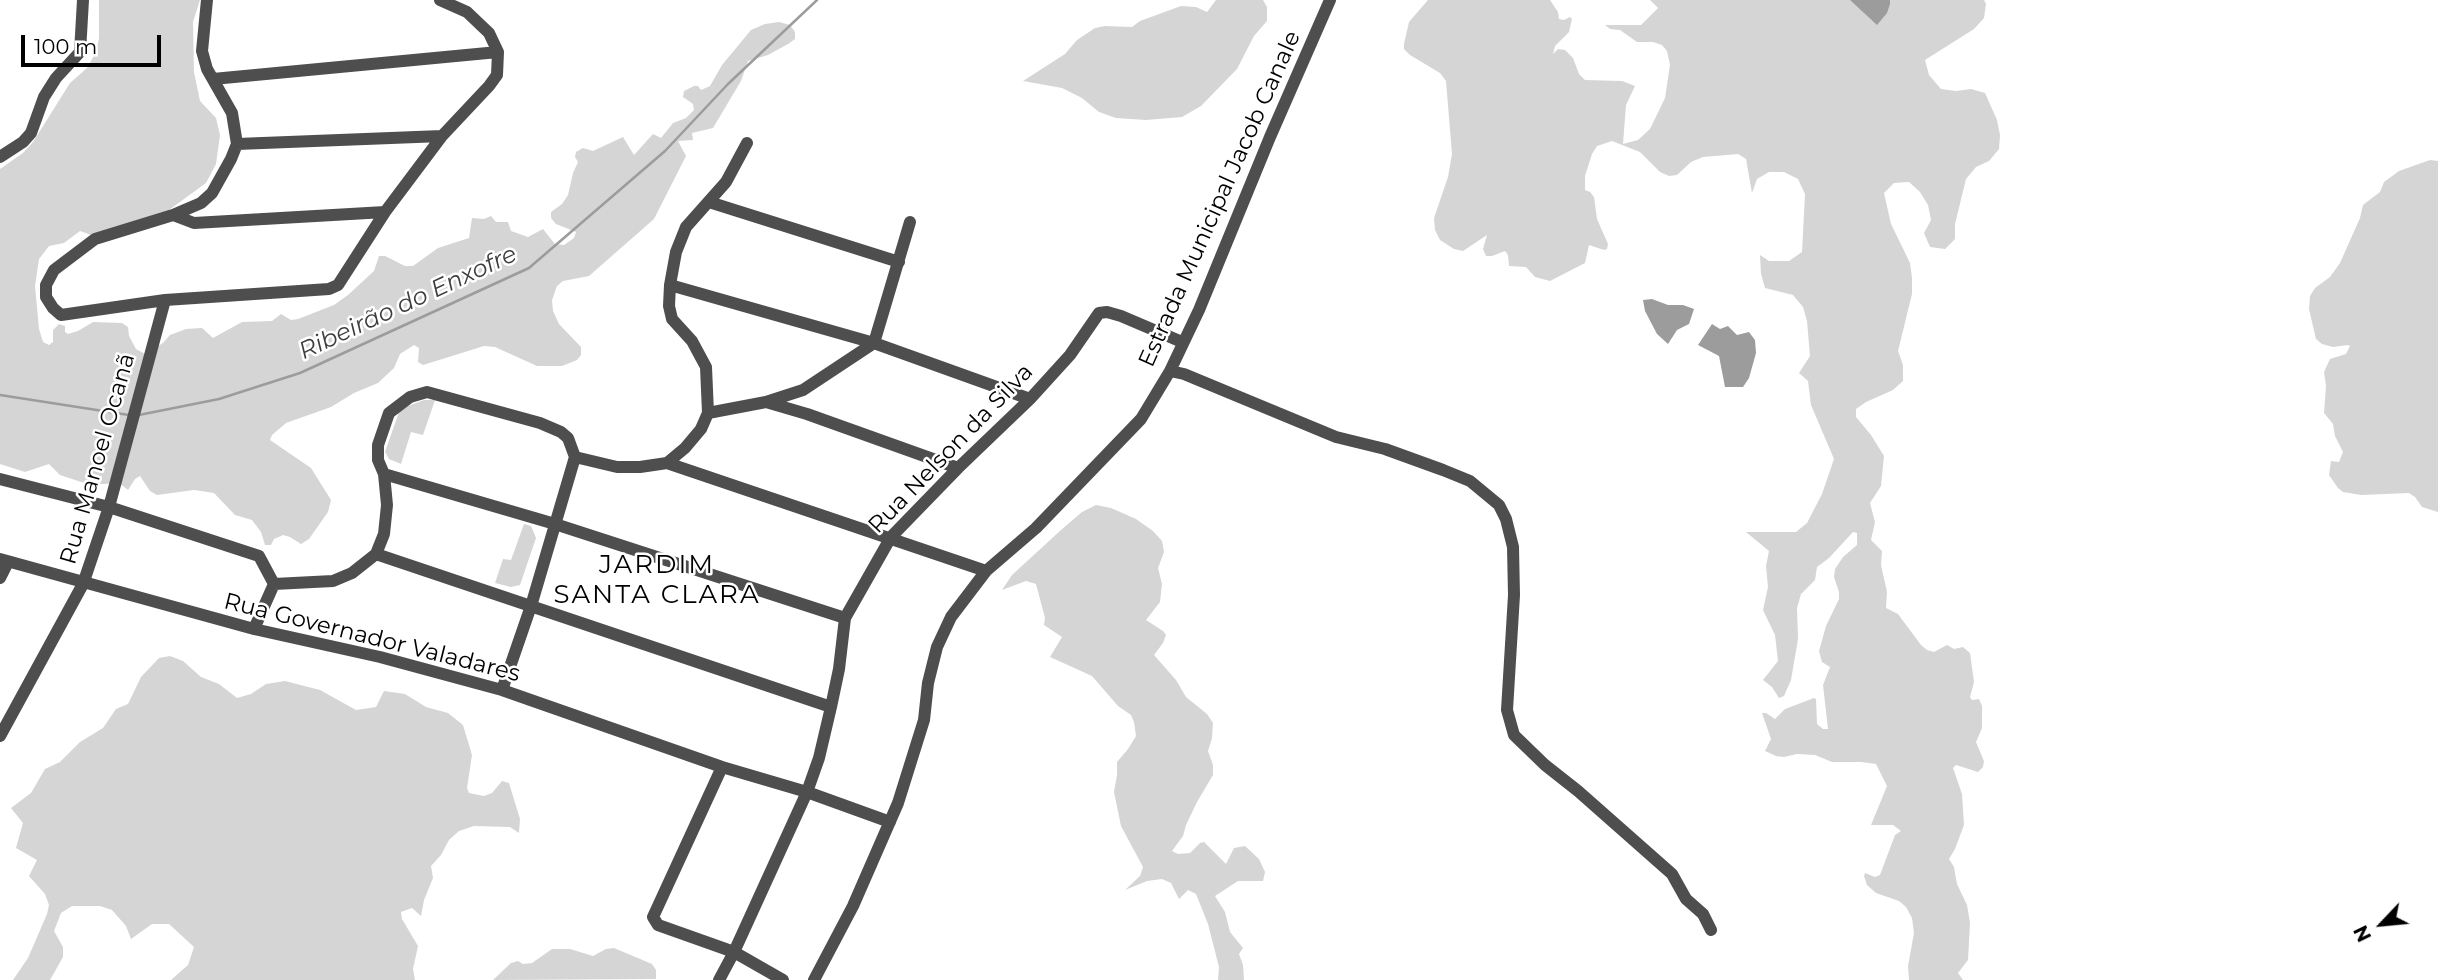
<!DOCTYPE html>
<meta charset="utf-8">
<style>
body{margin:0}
#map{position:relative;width:2438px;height:980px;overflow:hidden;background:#fff;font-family:Montserrat,sans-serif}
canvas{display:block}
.north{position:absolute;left:2347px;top:889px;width:70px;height:70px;-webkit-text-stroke:5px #fff;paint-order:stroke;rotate:244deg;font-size:19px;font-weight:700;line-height:28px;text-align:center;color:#000}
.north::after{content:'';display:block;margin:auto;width:24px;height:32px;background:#000;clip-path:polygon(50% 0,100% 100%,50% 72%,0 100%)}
.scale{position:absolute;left:21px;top:35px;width:140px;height:32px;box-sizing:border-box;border:4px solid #000;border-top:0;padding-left:9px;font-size:21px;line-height:24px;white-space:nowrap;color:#000;-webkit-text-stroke:5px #fff;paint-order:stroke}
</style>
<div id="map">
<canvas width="2438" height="980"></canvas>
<div class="north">N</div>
<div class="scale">100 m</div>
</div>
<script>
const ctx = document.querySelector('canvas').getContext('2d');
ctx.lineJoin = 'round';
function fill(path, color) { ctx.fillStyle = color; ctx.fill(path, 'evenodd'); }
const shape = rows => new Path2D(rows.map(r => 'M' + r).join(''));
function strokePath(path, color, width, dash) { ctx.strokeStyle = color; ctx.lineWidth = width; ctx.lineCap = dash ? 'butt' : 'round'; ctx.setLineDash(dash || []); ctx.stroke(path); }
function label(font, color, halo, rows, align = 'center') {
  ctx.font = font + ' Montserrat,sans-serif'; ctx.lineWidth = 5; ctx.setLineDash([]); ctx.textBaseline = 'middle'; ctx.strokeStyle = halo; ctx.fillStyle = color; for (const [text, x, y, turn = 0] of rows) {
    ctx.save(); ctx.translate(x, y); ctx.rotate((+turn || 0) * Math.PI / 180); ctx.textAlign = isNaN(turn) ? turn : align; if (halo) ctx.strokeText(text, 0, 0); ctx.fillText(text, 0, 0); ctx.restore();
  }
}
fill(shape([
 [99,0,200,0,193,22,194,72,200,101,216,118,220,135,216,164,206,183,162,215,100,238,80,231,64,243,49,246,39,259,35,286,39,329,43,342,49,345,53,342,53,330,59,324,65,326,65,332,68,334,78,331,93,322,122,323,128,327,129,336,136,349,145,354,163,343,170,335,186,329,202,328,213,338,242,322,272,321,281,314,291,320,298,319,334,305,348,295,374,271,379,256,385,256,405,266,413,266,438,248,469,238,472,218,484,219,491,216,496,222,508,222,511,231,528,237,543,229,555,244,564,245,574,238,576,232,556,224,551,218,551,212,562,204,568,195,573,173,578,162,575,157,576,152,583,148,593,151,623,137,634,155,653,134,661,138,673,123,686,118,694,110,693,104,683,97,684,91,694,86,698,86,701,90,710,86,722,65,751,30,765,24,779,22,790,25,795,32,795,39,788,44,768,55,748,61,741,81,713,128,692,133,693,140,678,141,686,156,654,219,589,276,563,281,557,286,552,300,553,311,559,324,581,347,581,355,577,360,562,366,537,366,495,347,484,346,423,365,418,362,419,348,414,345,400,354,394,368,378,383,354,393,331,407,286,423,272,435,270,440,311,468,331,500,328,512,309,539,301,544,290,537,283,535,274,539,271,545,265,545,261,532,252,520,235,515,214,493,194,490,157,495,150,491,140,476,135,479,128,490,118,482,106,484,87,484,60,475,49,464,25,472,0,464,0,169,23,153,33,142,70,83,87,68,96,52,99,38],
 [1216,0,1263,0,1267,7,1267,21,1254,36,1237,69,1201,106,1182,117,1146,120,1116,118,1099,112,1082,98,1062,88,1023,81,1065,54,1077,40,1095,28,1105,26,1132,27,1140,21,1181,6,1196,7,1207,12],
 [1428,0,1550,0,1558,12,1559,19,1564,20,1570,17,1572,19,1569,32,1555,46,1553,54,1558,49,1565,50,1573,58,1579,74,1585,80,1622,81,1635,86,1626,105,1623,144,1638,140,1650,129,1665,98,1670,65,1667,51,1662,45,1653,42,1637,42,1620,30,1610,29,1605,25,1641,25,1658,8,1650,0,1984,0,1986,4,1984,18,1974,29,1925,60,1929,75,1941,89,1956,91,1971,89,1985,93,1997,120,2000,135,1999,149,1989,161,1976,167,1966,179,1955,224,1955,239,1945,249,1930,247,1924,233,1931,220,1928,205,1920,192,1909,182,1894,183,1884,193,1891,224,1910,263,1912,278,1912,294,1898,351,1903,365,1903,381,1893,390,1866,402,1856,409,1856,417,1871,435,1884,456,1881,486,1870,503,1875,522,1871,540,1882,551,1881,565,1887,592,1886,608,1898,614,1921,645,1927,650,1934,652,1947,645,1954,649,1963,647,1970,653,1974,682,1970,697,1972,700,1979,699,1982,706,1982,728,1976,742,1984,761,1983,767,1978,772,1956,765,1953,768,1962,794,1964,825,1955,849,1949,859,1954,867,1957,884,1967,905,1970,923,1968,960,1958,973,1963,980,1909,980,1908,966,1914,933,1912,918,1906,907,1899,901,1876,893,1867,885,1864,876,1865,873,1875,877,1880,875,1895,835,1901,831,1893,825,1871,825,1887,786,1876,764,1861,762,1832,762,1815,755,1797,754,1784,757,1776,756,1765,751,1771,739,1762,713,1766,713,1775,719,1785,709,1814,698,1816,699,1817,724,1823,729,1828,729,1823,685,1830,667,1822,662,1819,651,1826,626,1839,599,1839,592,1834,577,1835,569,1843,557,1857,545,1857,533,1853,532,1829,558,1817,567,1815,580,1801,594,1797,608,1798,639,1791,680,1784,696,1779,698,1772,687,1763,680,1778,661,1775,635,1763,610,1768,587,1766,566,1769,551,1746,532,1796,532,1807,523,1822,494,1834,459,1811,405,1808,381,1799,373,1810,356,1807,321,1803,307,1793,295,1765,288,1761,274,1760,255,1769,261,1789,261,1802,252,1805,194,1798,179,1784,172,1769,172,1757,179,1752,193,1746,159,1738,154,1703,157,1691,162,1677,175,1669,176,1660,172,1640,152,1612,141,1597,146,1592,154,1585,176,1585,190,1590,192,1594,197,1597,219,1608,244,1607,249,1604,250,1589,245,1585,263,1550,281,1535,277,1526,267,1509,266,1508,255,1505,251,1492,256,1486,256,1483,249,1487,235,1463,251,1454,249,1440,240,1435,230,1434,218,1448,177,1452,154,1446,81,1440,73,1410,55,1404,49,1404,44,1409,22],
 [2430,160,2438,161,2438,512,2422,507,2415,497,2409,493,2361,495,2343,492,2338,488,2329,475,2331,461,2339,462,2343,452,2335,436,2333,424,2324,413,2326,386,2324,372,2330,359,2346,354,2350,346,2348,345,2333,347,2322,344,2316,339,2309,309,2310,296,2315,288,2330,277,2340,263,2360,218,2363,205,2380,192,2384,182,2399,171],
 [424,400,435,400,423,435,411,432,401,464,389,459,385,452,400,409],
 [1096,505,1111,508,1136,519,1153,531,1162,541,1164,552,1158,568,1162,584,1160,602,1146,620,1163,631,1166,635,1163,643,1154,655,1176,680,1186,697,1207,714,1213,723,1212,738,1208,751,1213,765,1213,775,1197,802,1186,825,1183,836,1172,851,1178,854,1190,853,1200,843,1204,842,1226,864,1234,848,1245,846,1259,859,1265,872,1263,881,1238,881,1215,896,1225,912,1230,932,1243,948,1239,954,1243,965,1244,980,1218,980,1219,967,1208,924,1196,894,1188,890,1179,899,1171,883,1162,879,1147,881,1125,890,1140,876,1143,867,1121,826,1114,792,1117,775,1117,762,1128,749,1136,736,1134,722,1131,715,1118,706,1092,676,1050,657,1062,637,1044,625,1045,618,1036,584,1026,581,1002,590,1012,575,1061,530,1082,512],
 [524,524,531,526,536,538,520,585,511,587,495,583,503,559,511,560],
 [170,656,183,661,201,677,219,684,237,698,251,694,266,684,285,681,320,690,356,710,376,707,384,691,405,694,426,707,448,713,463,725,472,755,467,788,469,793,484,796,492,793,502,781,509,783,520,819,519,833,510,827,474,826,459,831,449,840,441,855,431,866,433,878,424,900,421,916,412,908,401,912,402,919,418,946,413,969,415,980,171,980,188,965,194,947,169,924,152,924,131,939,126,926,112,910,100,906,72,906,61,913,54,931,63,947,63,957,50,980,13,980,28,958,47,914,49,905,45,894,29,876,37,860,16,848,23,823,11,808,31,793,45,769,60,762,80,742,103,728,116,709,128,704,141,677,159,658],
 [614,948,652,964,656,970,656,979,493,980,511,963,518,961,523,964,532,963,552,949,570,949,593,956,606,949]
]), '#d5d5d5');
fill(shape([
 [1850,0,1890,0,1890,4,1887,13,1877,25],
 [1652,299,1668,305,1683,305,1694,309,1689,324,1677,330,1668,344,1657,334,1645,311,1643,300],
 [1712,324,1720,329,1728,326,1737,335,1749,332,1755,340,1756,353,1749,378,1743,387,1725,387,1719,356,1698,345]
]), '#9c9c9c');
strokePath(shape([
 [0,395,129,415],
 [139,415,219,399,300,373,529,268,665,151,728,84,817,0]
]), '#9c9c9c', 2.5);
strokePath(shape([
 [207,0,202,51,207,69,232,113,237,144,231,159,212,193,201,203,173,215,95,239,54,270,46,285,46,297,53,308,61,315,165,300,329,289,338,285,385,212,442,136,489,86,497,75,498,52,489,33,467,12,440,0],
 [213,79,498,52],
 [237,144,442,136],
 [0,157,23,142,31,133,44,97,56,78,80,52,83,0],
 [709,202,899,262],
 [173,215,194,223,385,212],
 [670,285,874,343,1030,399],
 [1170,371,1184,374,1336,437,1385,449,1443,470,1470,481,1499,505,1506,519,1513,547,1514,595,1507,710,1514,735,1545,765,1578,791,1672,874,1686,899,1703,914,1711,930],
 [766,402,807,414,958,468],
 [708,413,766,402,803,390,874,343,910,222],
 [575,457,617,467,640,467,667,463,685,448,701,429,708,413,706,367,692,341,672,319,669,306,670,285,676,252,686,227,726,182,747,143],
 [667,463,986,571],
 [384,474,555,524,845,618],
 [0,479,109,507,259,556,274,584],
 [376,554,831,707],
 [0,559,254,629,380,657,502,690,722,767,807,792,890,822],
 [0,578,8,562],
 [274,584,333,581,352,573,376,554,384,534,387,505,384,474,378,460,378,445,389,413,410,397,427,392,540,423,561,432,568,438,575,457],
 [254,629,274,584],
 [502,690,531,606,575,457],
 [0,736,83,584,109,507,165,300],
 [722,767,653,917,658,925,734,952,783,980],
 [719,980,734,952,807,792,819,758,831,707,839,669,845,618,891,537,958,468,1030,399,1070,355,1099,313,1107,312,1121,316,1182,342],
 [814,980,853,906,898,803,924,720,928,683,937,647,951,617,986,571,1036,528,1141,419,1170,371,1199,310,1270,137,1330,0]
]), '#4e4e4e', 12);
label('23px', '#000', '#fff', [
 ["Estrada Municipal Jacob Canale",1220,199,-66],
 ["Rua Nelson da Silva",951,449,-46],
 ["Rua Manoel Ocanã",98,459,-74],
 ["Rua Governador Valadares",372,638,14]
]);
label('italic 24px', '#3d3d3d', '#fff', [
 ["Ribeirão do Enxofre",408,303,-25]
]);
ctx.letterSpacing = '2px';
label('26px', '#000', '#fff', [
 ["JARDIM",657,565],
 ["SANTA CLARA",657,595]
]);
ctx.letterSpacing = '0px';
</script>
